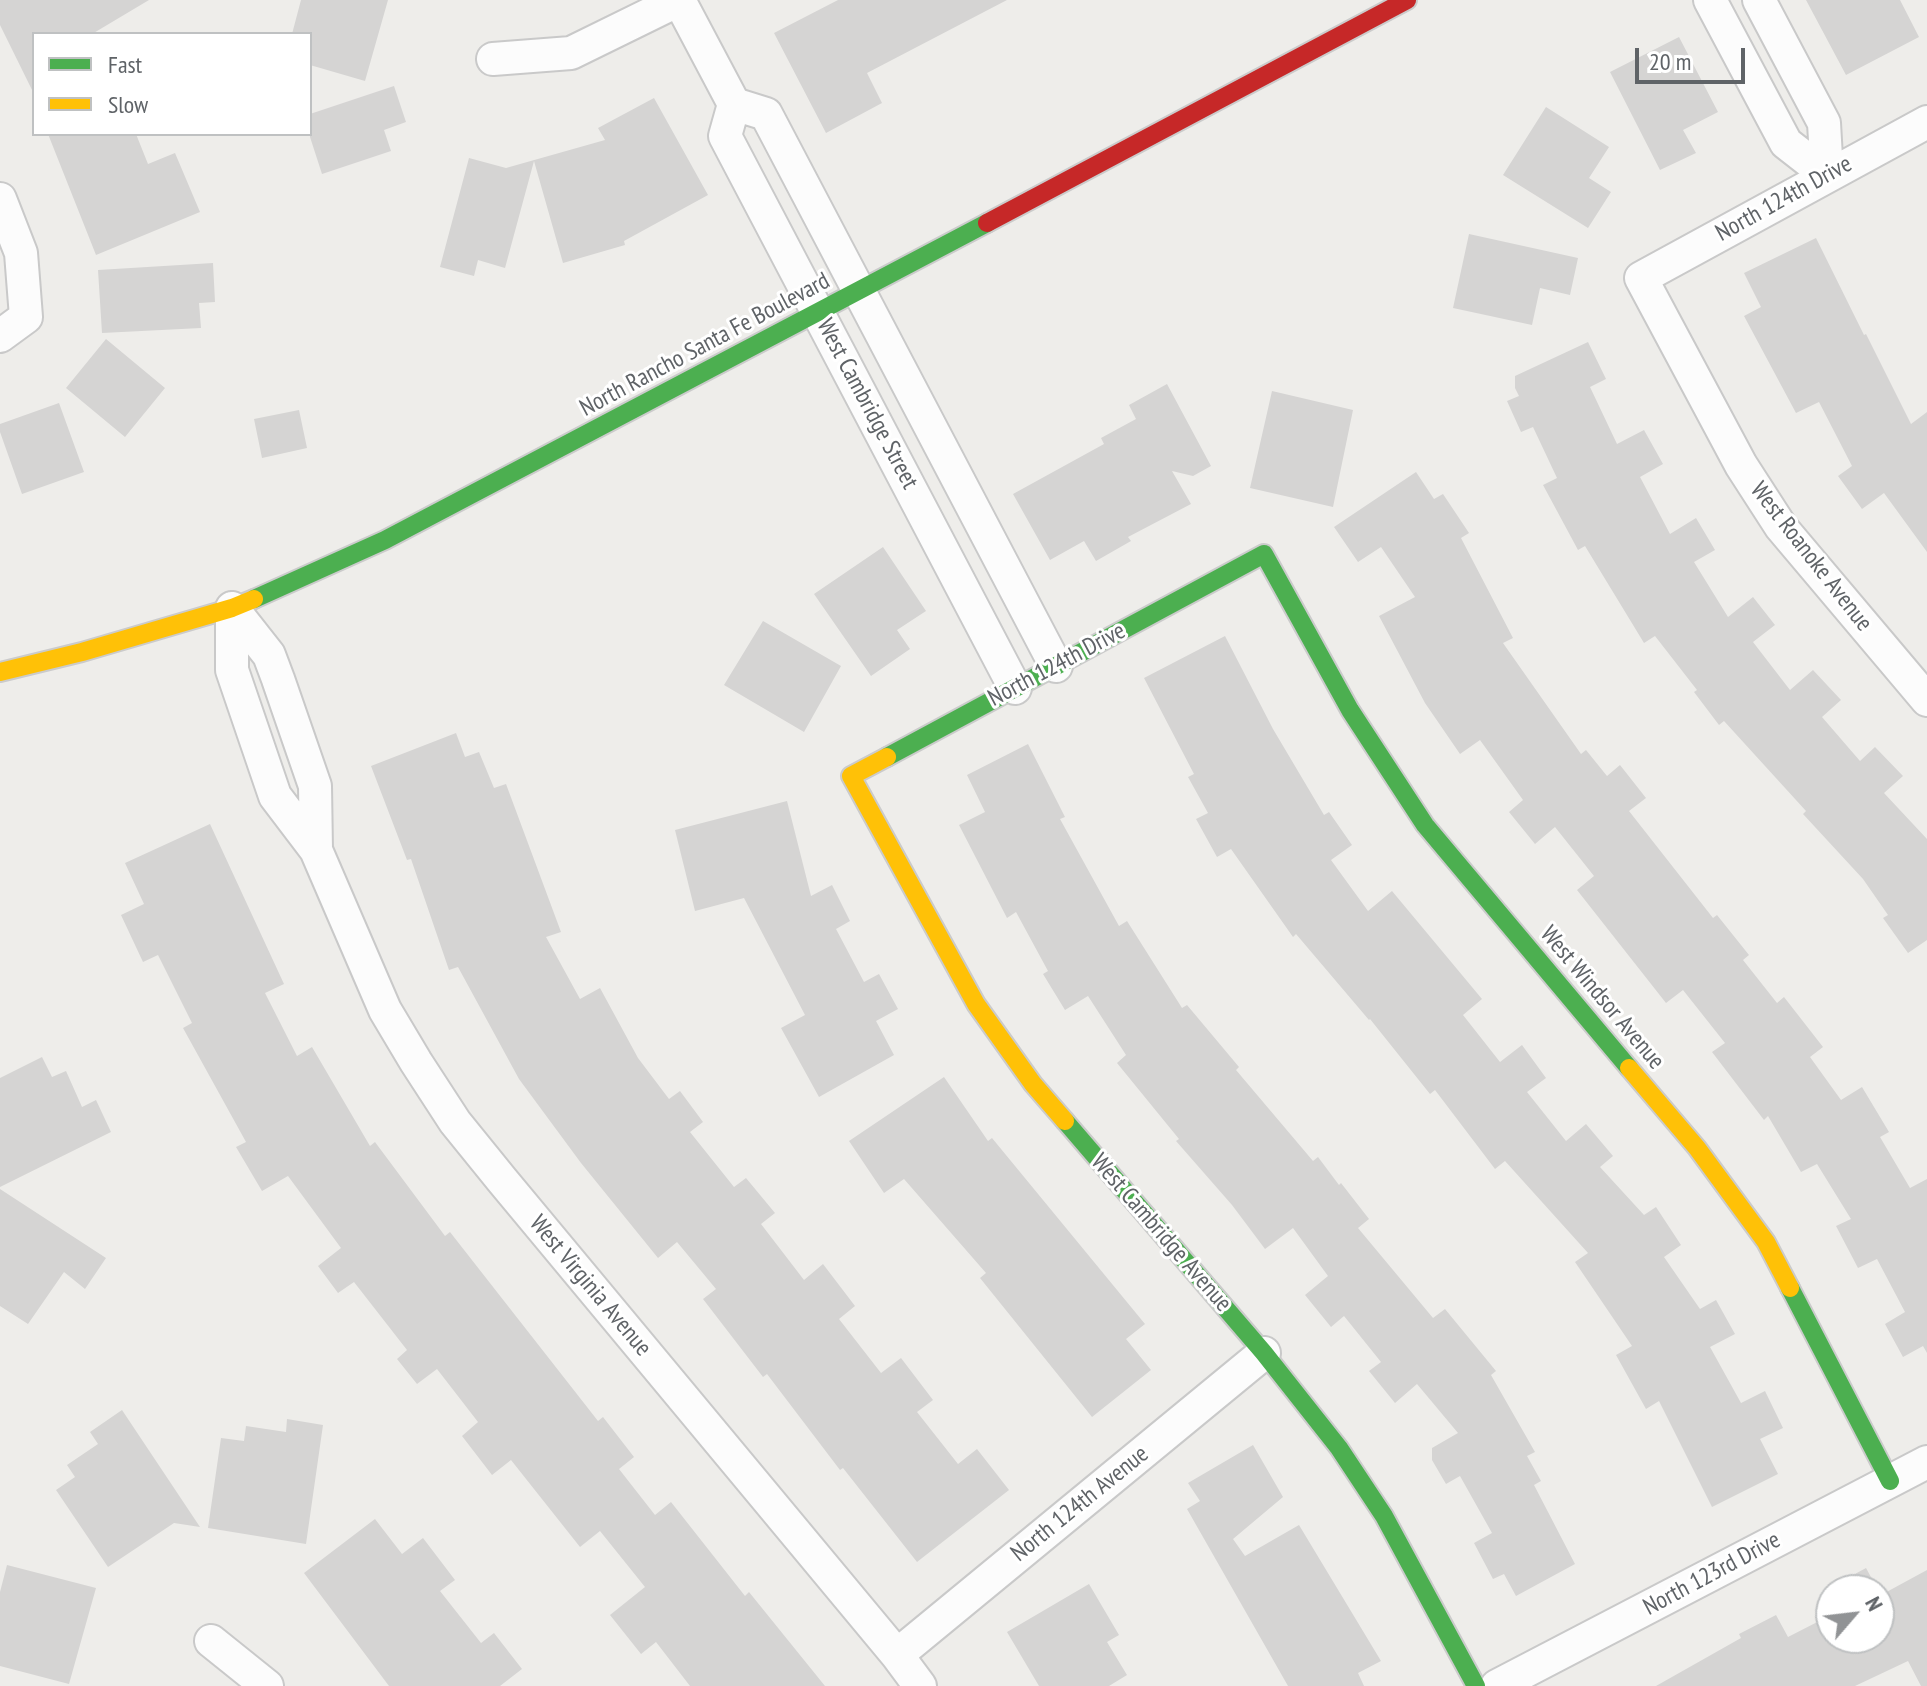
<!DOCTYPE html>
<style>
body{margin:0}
#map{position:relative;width:1927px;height:1686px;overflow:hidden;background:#eeedea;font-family:"PT Sans Narrow",sans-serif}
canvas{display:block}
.legend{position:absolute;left:32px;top:32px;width:280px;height:104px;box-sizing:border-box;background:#fff;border:2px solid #bfc1c2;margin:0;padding:10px 14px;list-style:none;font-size:24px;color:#5f6367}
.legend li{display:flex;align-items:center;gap:16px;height:40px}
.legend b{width:40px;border:2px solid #bfc1c2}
.north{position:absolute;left:1815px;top:1574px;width:80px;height:80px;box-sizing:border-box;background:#fff;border:2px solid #bfc1c2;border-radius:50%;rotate:62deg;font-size:22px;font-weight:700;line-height:32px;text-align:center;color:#5f6367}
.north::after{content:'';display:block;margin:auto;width:28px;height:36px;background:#919395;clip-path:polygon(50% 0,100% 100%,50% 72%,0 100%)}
.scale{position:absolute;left:1635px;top:48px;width:110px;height:36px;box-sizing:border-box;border:4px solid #5f6367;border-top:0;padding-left:10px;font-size:24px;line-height:28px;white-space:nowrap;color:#5f6367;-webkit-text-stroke:6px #fff;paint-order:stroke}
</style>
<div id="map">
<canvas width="1927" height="1686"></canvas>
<ul class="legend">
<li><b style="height:10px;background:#4caf50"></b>Fast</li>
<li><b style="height:10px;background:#ffc107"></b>Slow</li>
</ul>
<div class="north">N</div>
<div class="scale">20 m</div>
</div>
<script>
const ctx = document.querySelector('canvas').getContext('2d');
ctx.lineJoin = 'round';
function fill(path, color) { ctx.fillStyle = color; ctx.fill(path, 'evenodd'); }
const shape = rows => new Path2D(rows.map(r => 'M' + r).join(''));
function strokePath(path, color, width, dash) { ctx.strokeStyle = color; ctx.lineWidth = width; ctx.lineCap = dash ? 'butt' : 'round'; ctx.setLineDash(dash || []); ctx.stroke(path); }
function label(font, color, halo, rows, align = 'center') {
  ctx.font = font + ' "PT Sans Narrow",sans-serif'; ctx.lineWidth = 6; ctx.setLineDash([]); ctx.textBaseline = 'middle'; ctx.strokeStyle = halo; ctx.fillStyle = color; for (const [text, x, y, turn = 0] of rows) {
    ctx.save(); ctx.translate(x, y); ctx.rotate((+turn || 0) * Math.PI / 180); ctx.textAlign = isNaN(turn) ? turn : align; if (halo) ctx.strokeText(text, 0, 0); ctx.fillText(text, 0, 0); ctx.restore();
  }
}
fill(shape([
 [0,0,149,0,92,34,34,34,34,94,0,25],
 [301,0,388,0,365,81,310,65,310,34,292,34],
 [838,0,1007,0,867,73,882,103,826,133,774,33],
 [1806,0,1900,0,1919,37,1846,75],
 [1679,37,1718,112,1683,130,1696,153,1660,170,1610,72],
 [394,86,406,122,384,130,391,151,322,174,310,137,310,114],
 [654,98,708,195,624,241,625,245,563,263,534,161,505,268,478,260,474,276,440,267,469,158,506,168,605,140,598,128],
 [1546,107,1609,147,1589,178,1611,192,1588,228,1503,175],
 [48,134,136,134,148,164,175,153,200,212,96,255],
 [1469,234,1578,258,1570,295,1540,288,1532,325,1453,308],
 [1816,238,1864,335,1866,334,1911,424,1927,412,1927,552,1884,493,1862,509,1838,476,1852,466,1819,402,1796,413,1744,316,1761,307,1744,273],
 [213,263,215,302,199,303,201,328,102,333,98,270],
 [106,339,165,388,125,437,66,388],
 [1588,342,1606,379,1590,387,1617,444,1644,430,1663,464,1640,477,1670,534,1696,518,1715,550,1694,562,1728,617,1753,597,1775,625,1753,642,1790,690,1813,670,1841,700,1822,717,1860,761,1875,747,1903,776,1884,793,1927,839,1927,940,1908,953,1883,918,1888,915,1863,879,1803,814,1806,811,1724,721,1719,725,1694,692,1697,690,1655,636,1644,643,1585,546,1578,550,1543,485,1557,478,1533,427,1521,432,1507,401,1519,396,1515,388,1515,376],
 [1167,384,1211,466,1193,476,1172,471,1191,504,1128,537,1131,541,1096,561,1084,541,1050,560,1013,494,1104,444,1101,438,1136,419,1129,405],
 [1272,391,1353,410,1333,507,1250,488],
 [59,403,84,472,22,494,0,432,0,424],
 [299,410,307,448,262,458,254,419],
 [1416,472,1434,499,1443,494,1469,533,1461,538,1513,638,1503,643,1581,754,1586,750,1607,776,1620,765,1646,798,1629,811,1713,918,1717,915,1749,955,1743,960,1777,1003,1784,997,1823,1047,1810,1057,1841,1100,1862,1087,1889,1132,1880,1137,1910,1188,1927,1179,1927,1353,1923,1346,1903,1357,1885,1324,1905,1312,1877,1259,1858,1268,1836,1226,1851,1219,1817,1164,1801,1172,1768,1116,1764,1120,1712,1052,1725,1043,1683,990,1666,1003,1577,890,1594,876,1555,827,1535,844,1509,812,1523,800,1480,740,1460,754,1425,703,1379,616,1415,597,1381,547,1358,562,1334,527],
 [883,547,926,611,897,630,910,649,871,676,814,594],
 [763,621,841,666,804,732,724,685],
 [1225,636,1273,729,1324,815,1329,812,1352,845,1331,860,1368,911,1392,891,1482,999,1463,1015,1500,1062,1522,1045,1546,1078,1527,1092,1566,1141,1586,1124,1613,1156,1600,1167,1644,1215,1656,1207,1681,1245,1664,1257,1700,1309,1716,1300,1735,1334,1710,1347,1741,1403,1765,1391,1783,1428,1760,1439,1778,1474,1712,1507,1659,1401,1646,1409,1616,1355,1632,1346,1575,1262,1588,1253,1505,1161,1495,1169,1435,1090,1430,1094,1370,1019,1369,1020,1296,934,1293,937,1231,849,1217,857,1196,819,1208,813,1188,777,1194,774,1144,678],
 [456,733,465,757,479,752,494,788,506,784,561,932,546,937,580,999,600,988,638,1058,669,1099,680,1091,703,1122,690,1132,734,1187,746,1178,775,1213,761,1224,804,1280,823,1264,855,1306,839,1319,881,1373,901,1358,933,1400,917,1412,958,1464,977,1449,1009,1490,917,1562,843,1468,840,1470,767,1374,763,1377,703,1299,716,1289,677,1242,658,1258,581,1163,519,1079,458,967,449,970,411,859,407,860,371,766],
 [1028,744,1065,817,1060,819,1119,926,1127,921,1182,1008,1187,1005,1239,1067,1236,1070,1313,1161,1318,1157,1339,1185,1341,1183,1369,1219,1358,1228,1433,1318,1445,1309,1496,1371,1491,1375,1535,1452,1527,1456,1541,1481,1534,1485,1575,1564,1516,1596,1504,1574,1493,1579,1474,1543,1492,1533,1460,1476,1446,1484,1432,1460,1432,1448,1458,1433,1417,1384,1395,1403,1369,1371,1381,1362,1344,1316,1331,1327,1305,1295,1328,1276,1293,1228,1265,1249,1232,1205,1176,1141,1179,1139,1117,1063,1126,1055,1088,996,1065,1010,1043,974,1048,971,1016,912,1007,918,959,825,985,812,967,775],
 [787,801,811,896,832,885,850,921,836,929,864,982,879,974,898,1009,876,1021,894,1055,819,1097,781,1028,805,1015,744,898,695,911,675,830],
 [210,824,284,984,265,993,297,1056,312,1047,370,1146,375,1142,445,1236,450,1232,598,1421,603,1417,634,1457,619,1469,655,1515,671,1502,745,1596,749,1592,825,1686,690,1686,656,1642,641,1654,610,1615,645,1587,600,1531,580,1547,511,1460,492,1475,462,1436,478,1422,437,1369,417,1384,397,1359,407,1350,354,1282,338,1293,318,1266,341,1248,288,1176,262,1191,236,1147,246,1142,183,1028,192,1023,158,955,143,962,121,915,144,904,125,863],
 [42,1057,52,1077,66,1071,82,1107,96,1100,111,1132,0,1187,0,1078],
 [944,1077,988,1141,992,1138,1145,1324,1126,1339,1151,1370,1092,1417,980,1278,986,1273,904,1179,884,1193,849,1141],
 [0,1189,106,1258,85,1289,64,1272,28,1324,0,1306],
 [122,1410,200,1527,174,1523,108,1567,56,1490,75,1477,67,1465,98,1444,90,1432],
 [287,1419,323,1425,306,1544,208,1528,221,1438,244,1441,246,1426,286,1432],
 [1253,1445,1283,1497,1233,1539,1245,1556,1299,1525,1381,1661,1358,1673,1364,1686,1288,1686,1187,1509,1200,1501,1188,1483],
 [375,1519,402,1554,423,1538,455,1580,440,1591,481,1643,494,1633,522,1669,500,1686,389,1686,304,1573],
 [7,1565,96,1588,69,1684,0,1666,0,1592],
 [1866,1568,1878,1590,1833,1590,1831,1587],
 [1927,1570,1927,1686,1921,1686,1908,1661,1855,1686,1656,1686,1741,1638,1739,1634,1776,1615,1788,1637,1831,1615,1831,1638,1879,1638,1879,1592,1881,1595],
 [1089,1584,1119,1635,1107,1642,1127,1675,1109,1686,1039,1686,1007,1632]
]), '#d5d4d3');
const street = shape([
 [679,0,734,104],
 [1710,0,1786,143,1827,175],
 [1759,0,1824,123,1827,175],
 [493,59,571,53,679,0],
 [734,104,766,114,1056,666],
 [734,104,725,136,1015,688],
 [1927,122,1641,278,1741,465,1781,527,1927,700],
 [0,199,21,253,26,317,0,336],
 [232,608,232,670,275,796,316,850,385,1010,416,1062,455,1122,502,1180,897,1655,920,1686],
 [232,608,269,655,278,679,315,786,316,850],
 [211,1641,267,1686],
 [897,1655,1264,1353],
 [1497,1686,1927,1462]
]);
const fast = shape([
 [254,599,385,540,987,223],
 [887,757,1264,554,1350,710,1425,825,1629,1068],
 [1065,1121,1264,1353,1339,1448,1384,1516,1476,1686],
 [1790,1288,1890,1481]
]);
const slow = shape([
 [0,672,82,652,232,608,254,599],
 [887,757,851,776,976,1004,1033,1084,1065,1121],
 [1629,1068,1697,1148,1766,1242,1790,1288]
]);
const jam = shape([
 [987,223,1407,0]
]);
strokePath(street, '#c9c9c9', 36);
strokePath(fast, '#cbcbcb', 22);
strokePath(slow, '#cbcbcb', 22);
strokePath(jam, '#cbcbcb', 22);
strokePath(street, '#fcfcfc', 32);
strokePath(fast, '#4caf50', 18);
strokePath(slow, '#ffc107', 18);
strokePath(jam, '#c62828', 18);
label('24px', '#5f6367', '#fff', [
 ["North 124th Drive",1784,199,-29],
 ["North Rancho Santa Fe Boulevard",705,345,-28],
 ["West Cambridge Street",867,404,62],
 ["West Roanoke Avenue",1811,557,52],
 ["North 124th Drive",1057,665,-28],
 ["West Windsor Avenue",1602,998,50],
 ["West Cambridge Avenue",1161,1233,49],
 ["West Virginia Avenue",590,1286,50],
 ["North 124th Avenue",1080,1504,-39],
 ["North 123rd Drive",1712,1574,-28]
]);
</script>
